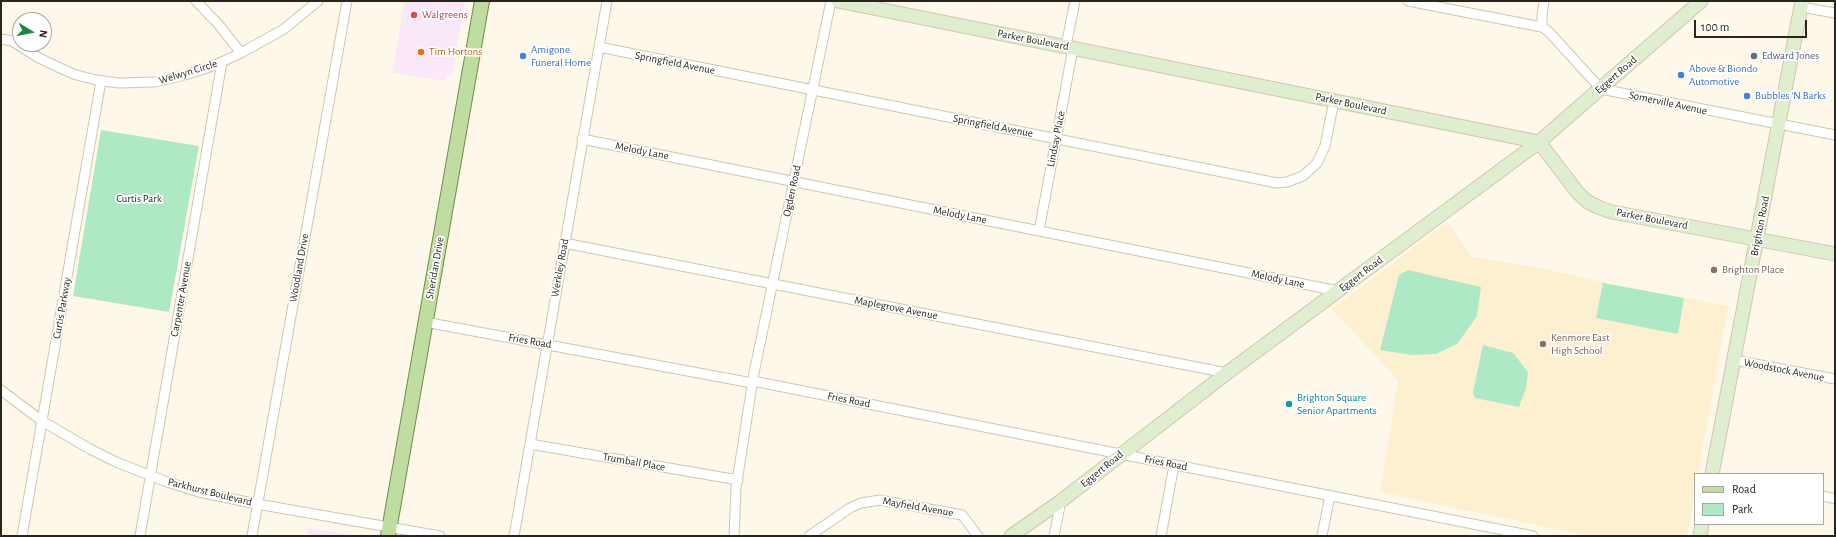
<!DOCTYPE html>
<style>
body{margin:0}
#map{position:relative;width:1836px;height:537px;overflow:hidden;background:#fef8ea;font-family:"Alegreya Sans",sans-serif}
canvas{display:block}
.frame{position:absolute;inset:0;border:2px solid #29251c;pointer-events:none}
.legend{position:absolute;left:1694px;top:473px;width:130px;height:52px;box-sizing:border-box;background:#fff;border:1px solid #a9a8a4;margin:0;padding:5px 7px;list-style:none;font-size:12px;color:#29251c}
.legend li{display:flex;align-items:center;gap:8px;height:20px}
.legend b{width:20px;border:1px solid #a9a8a4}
.north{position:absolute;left:12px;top:12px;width:40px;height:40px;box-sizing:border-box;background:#fff;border:1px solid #a9a8a4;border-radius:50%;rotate:100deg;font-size:11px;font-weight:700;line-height:16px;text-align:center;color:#29251c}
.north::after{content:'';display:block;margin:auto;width:14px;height:18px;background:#1b863c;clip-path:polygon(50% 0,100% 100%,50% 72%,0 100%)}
.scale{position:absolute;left:1694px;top:20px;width:113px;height:18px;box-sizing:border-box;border:2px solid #29251c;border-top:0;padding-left:5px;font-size:12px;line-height:14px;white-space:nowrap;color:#29251c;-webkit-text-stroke:3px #fff;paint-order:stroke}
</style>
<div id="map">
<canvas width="1836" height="537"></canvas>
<div class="frame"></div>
<ul class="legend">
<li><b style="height:5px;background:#bfdda0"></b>Road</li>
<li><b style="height:11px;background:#afe8c5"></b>Park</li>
</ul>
<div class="north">N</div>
<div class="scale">100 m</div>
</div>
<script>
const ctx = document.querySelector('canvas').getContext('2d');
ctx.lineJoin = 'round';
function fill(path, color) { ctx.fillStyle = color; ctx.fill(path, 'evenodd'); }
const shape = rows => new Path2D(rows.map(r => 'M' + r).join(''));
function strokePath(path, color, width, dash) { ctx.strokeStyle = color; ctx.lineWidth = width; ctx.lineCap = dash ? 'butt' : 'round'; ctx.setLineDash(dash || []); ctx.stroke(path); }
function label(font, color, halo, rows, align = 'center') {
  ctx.font = font + ' "Alegreya Sans",sans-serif'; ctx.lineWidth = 3.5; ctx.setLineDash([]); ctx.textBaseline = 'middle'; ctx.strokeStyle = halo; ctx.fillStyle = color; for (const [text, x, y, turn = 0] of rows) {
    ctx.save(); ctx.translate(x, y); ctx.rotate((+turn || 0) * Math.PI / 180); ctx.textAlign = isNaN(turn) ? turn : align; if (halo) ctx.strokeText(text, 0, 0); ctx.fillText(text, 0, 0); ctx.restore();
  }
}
fill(shape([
 [405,1,465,1,452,75,447,75,446,81,392,73],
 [308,528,356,536,307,536]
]), '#fae8f9');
fill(shape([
 [1447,222,1472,257,1545,269,1602,282,1728,306,1698,474,1695,474,1695,493,1687,536,1588,536,1380,492,1398,380,1332,309]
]), '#fcf0d0');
fill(shape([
 [101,130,199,146,169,312,73,296],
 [1408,270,1481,287,1477,316,1457,344,1436,354,1411,355,1380,350,1399,275],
 [1603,283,1684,298,1678,334,1596,318],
 [1483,345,1513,353,1528,372,1526,388,1519,407,1475,398,1473,392]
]), '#afe8c5');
const street = shape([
 [196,1,219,25,241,53],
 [1408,1,1542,27,1548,31,1601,89,1835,135],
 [1801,7,1835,13],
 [1542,27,1542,16,1544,1],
 [1,39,12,41,39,58,73,74,96,80,119,83,155,82,185,75,213,66,241,53,284,29,318,1],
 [1066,46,1075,1],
 [599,47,1277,183,1287,182,1303,176,1317,163,1325,146,1334,101],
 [582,139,1338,291],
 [1039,231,1073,48],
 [564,243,1227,373],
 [425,322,752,383],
 [1734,360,1835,379],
 [753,381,1533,536],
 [1,390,42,421,90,449,116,462,167,482,199,492,257,504,440,536],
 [530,444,738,480],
 [1823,496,1835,499],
 [22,536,101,81],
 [140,536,222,62],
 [252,536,347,1],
 [514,536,607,1],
 [734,536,736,488,754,373,831,1],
 [809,536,850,508,861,503,880,500,962,515,978,536],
 [1054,536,1061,501],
 [1161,536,1174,465],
 [1322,536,1330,495]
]);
const secondary = shape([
 [838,1,1539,142,1578,193,1588,202,1600,208,1612,212,1835,254],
 [1712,474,1802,1],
 [1011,536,1061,501,1227,373,1539,142,1701,1],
 [1700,536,1702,524]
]);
const primary = shape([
 [388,536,482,1]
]);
strokePath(street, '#d0c6af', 11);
strokePath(secondary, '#d0c6af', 15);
strokePath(primary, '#6f8e48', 16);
strokePath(street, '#fff', 9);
strokePath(secondary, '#dfeecf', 13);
strokePath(primary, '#bfdda0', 14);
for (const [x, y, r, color] of [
 [414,15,4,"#e0444e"],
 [421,52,4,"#e8710a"],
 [523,56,4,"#3f7fe0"],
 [1754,56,4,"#5c6f8a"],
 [1681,75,4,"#3f7fe0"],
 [1747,96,4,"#3f7fe0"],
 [1714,270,4,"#8d6e63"],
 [1543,344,4,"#8d6e63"],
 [1289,404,4,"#0f9aa8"]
]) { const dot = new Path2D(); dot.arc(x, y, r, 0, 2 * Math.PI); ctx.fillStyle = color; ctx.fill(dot); strokePath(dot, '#fff', 1.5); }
label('11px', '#be3a42', '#fff', [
 ["Walgreens",422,15]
], 'left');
label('11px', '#29251c', '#fff', [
 ["Parker Boulevard",1033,40,11],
 ["Springfield Avenue",675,63,11],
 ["Welwyn Circle",188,72,-17],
 ["Eggert Road",1616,75,-41],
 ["Somerville Avenue",1668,103,12],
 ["Parker Boulevard",1351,104,12],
 ["Springfield Avenue",993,126,11],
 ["Lindsay Place",1056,139,-79],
 ["Melody Lane",642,151,11],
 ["Ogden Road",792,191,-78],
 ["Melody Lane",960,215,11],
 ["Parker Boulevard",1652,219,11],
 ["Brighton Road",1760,226,-79],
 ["Woodland Drive",299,268,-80],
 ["Sheridan Drive",435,268,-80],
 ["Werkley Road",560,268,-80],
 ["Eggert Road",1361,274,-37],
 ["Melody Lane",1278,279,12],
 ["Carpenter Avenue",181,299,-80],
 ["Curtis Parkway",62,308,-80],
 ["Maplegrove Avenue",896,308,11],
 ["Fries Road",530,341,10],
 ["Woodstock Avenue",1784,370,11],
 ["Fries Road",849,400,11],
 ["Trumball Place",634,462,10],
 ["Fries Road",1166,463,11],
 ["Eggert Road",1102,469,-39],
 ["Parkhurst Boulevard",210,492,14],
 ["Mayfield Avenue",918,507,10]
]);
label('11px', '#366cbe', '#fff', [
 ["Amigone",531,50],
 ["Funeral Home",531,63],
 ["Above & Biondo",1689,69],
 ["Automotive",1689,82],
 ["Bubbles 'N Barks",1755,96]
], 'left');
label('11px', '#c56008', '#fff', [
 ["Tim Hortons",429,52]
], 'left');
label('11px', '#4e5e75', '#fff', [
 ["Edward Jones",1762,56]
], 'left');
label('11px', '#0c3621', '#fff', [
 ["Curtis Park",139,199]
]);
label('11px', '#785e54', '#fff', [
 ["Brighton Place",1722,270],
 ["Kenmore East",1551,338],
 ["High School",1551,351]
], 'left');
label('11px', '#0d838f', '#fff', [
 ["Brighton Square",1297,398],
 ["Senior Apartments",1297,411]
], 'left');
</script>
